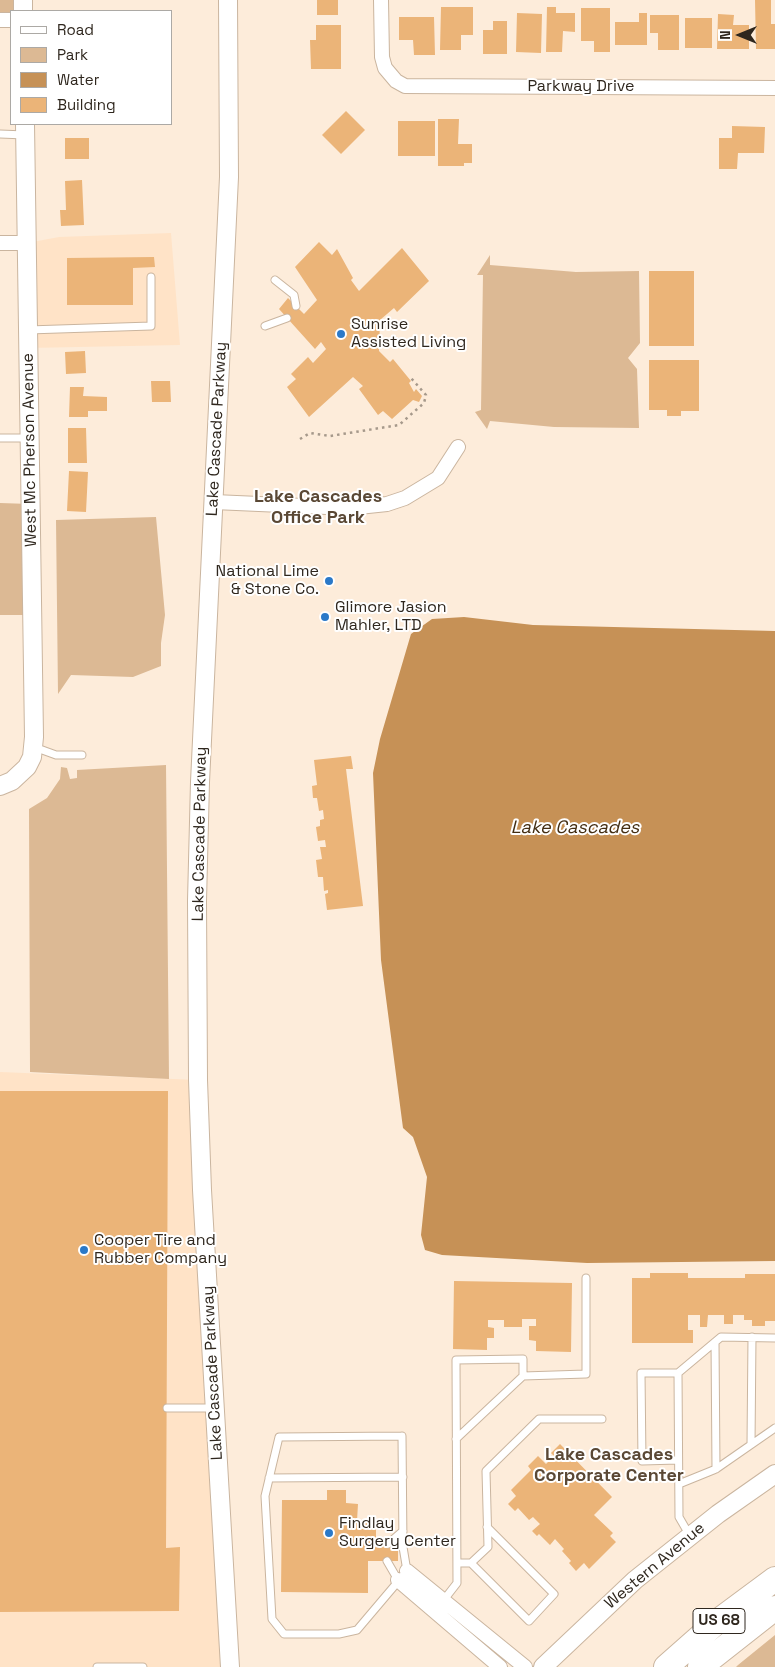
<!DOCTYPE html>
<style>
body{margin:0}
#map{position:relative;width:775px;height:1667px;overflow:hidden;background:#fdecda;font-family:"Space Grotesk",sans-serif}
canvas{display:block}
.legend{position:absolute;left:10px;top:10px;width:162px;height:115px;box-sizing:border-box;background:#fff;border:1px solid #aca9a5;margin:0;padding:6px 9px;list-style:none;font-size:15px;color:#2f271e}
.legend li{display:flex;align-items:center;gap:10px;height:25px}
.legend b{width:25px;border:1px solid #aca9a5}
.north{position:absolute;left:715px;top:10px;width:50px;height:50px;-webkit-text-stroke:4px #fff;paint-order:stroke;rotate:270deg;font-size:14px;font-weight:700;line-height:20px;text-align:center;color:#2f271e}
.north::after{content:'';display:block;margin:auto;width:18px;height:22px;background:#2f271e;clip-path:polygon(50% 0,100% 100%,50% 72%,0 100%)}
</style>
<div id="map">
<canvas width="775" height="1667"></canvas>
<ul class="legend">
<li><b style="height:6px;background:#fff"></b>Road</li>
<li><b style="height:14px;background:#dcb994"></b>Park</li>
<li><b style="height:14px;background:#c69156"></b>Water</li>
<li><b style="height:14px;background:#ebb478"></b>Building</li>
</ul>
<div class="north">N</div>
</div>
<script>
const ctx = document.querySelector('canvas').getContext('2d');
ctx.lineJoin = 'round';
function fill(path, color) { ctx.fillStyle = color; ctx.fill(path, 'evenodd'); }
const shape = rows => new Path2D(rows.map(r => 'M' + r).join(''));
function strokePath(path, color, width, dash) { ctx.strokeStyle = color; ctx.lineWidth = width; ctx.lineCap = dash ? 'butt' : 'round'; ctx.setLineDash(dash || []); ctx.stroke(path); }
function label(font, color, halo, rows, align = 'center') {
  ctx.font = font + ' "Space Grotesk",sans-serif'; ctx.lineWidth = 4; ctx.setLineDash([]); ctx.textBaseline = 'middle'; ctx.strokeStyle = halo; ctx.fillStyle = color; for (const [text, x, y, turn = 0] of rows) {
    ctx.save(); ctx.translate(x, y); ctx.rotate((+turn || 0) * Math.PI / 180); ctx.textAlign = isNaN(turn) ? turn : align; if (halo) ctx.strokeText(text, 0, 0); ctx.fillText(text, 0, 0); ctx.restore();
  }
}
fill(shape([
 [171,233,180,345,28,348,27,243,59,237],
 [0,1072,198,1080,230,1667,0,1667]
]), '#ffe3c7');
fill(shape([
 [0,0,23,0,23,11,11,11,11,20,0,20],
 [490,255,490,265,576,272,639,271,640,343,628,358,637,369,639,428,554,427,490,421,487,429,475,412,481,410,483,275,477,275],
 [0,503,30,504,32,615,0,615],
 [156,517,165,615,161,643,161,666,133,677,71,675,58,694,56,520],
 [166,765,169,1079,30,1072,29,809,47,798,60,779,61,767,67,768,70,779,77,778,77,770],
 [775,1635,775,1667,736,1667,738,1665]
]), '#dcb994');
fill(shape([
 [464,617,533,625,775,631,775,1261,587,1263,442,1255,425,1250,421,1235,427,1177,413,1137,403,1128,381,960,373,773,380,739,411,634,432,619]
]), '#c69156');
fill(shape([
 [317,0,338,0,338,15,317,15],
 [755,0,771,0,771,24,775,24,775,49,756,49],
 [441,7,473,7,473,35,461,35,461,50,440,50],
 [547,7,556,7,556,13,575,13,575,32,563,31,562,52,546,52],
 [581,8,610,8,610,52,594,52,594,41,581,41],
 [517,13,542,14,541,53,516,52],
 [639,13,647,13,647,45,615,45,615,22,639,22],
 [718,14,734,15,733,25,749,25,749,49,717,49],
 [650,15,679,15,679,50,658,50,658,33,650,33],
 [399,17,434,17,435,55,414,55,413,40,399,40],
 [685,18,712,18,712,48,685,48],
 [493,21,507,21,507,54,483,54,483,30,493,30],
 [316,25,341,25,341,69,311,69,310,40,316,40],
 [346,111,365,130,341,154,322,135],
 [438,119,459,119,458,144,472,144,472,163,464,163,464,166,438,166],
 [398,121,435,121,435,156,398,156],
 [732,126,765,127,764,153,738,153,737,169,719,169,719,138,732,138],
 [65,138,89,138,89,159,65,159],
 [82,180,84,225,61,226,60,210,66,210,65,181],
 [319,242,332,255,337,249,353,278,351,280,359,291,402,248,429,281,397,312,394,308,380,320,379,351,390,362,393,359,411,381,409,383,414,392,416,389,422,396,419,402,413,400,392,419,383,411,378,415,359,389,363,386,353,377,309,417,287,387,296,379,291,374,308,357,313,363,326,349,321,342,315,349,279,309,288,298,304,314,317,300,295,267],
 [154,257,155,267,133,268,133,305,67,305,67,258],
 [649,271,694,271,694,346,649,346],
 [85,351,86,373,66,374,65,352],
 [649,360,699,360,699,411,681,411,681,416,667,416,667,410,649,410],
 [151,381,170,381,171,402,152,402],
 [70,387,84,387,83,396,107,397,107,411,88,411,88,417,69,417],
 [68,428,86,428,87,463,68,463],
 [69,471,88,472,86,512,67,511],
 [351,756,353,769,346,769,363,906,327,910,325,894,328,893,328,890,324,891,323,877,318,877,316,860,322,859,320,847,326,847,325,840,318,841,316,827,320,826,320,820,324,819,323,810,319,811,317,798,313,798,312,786,317,785,314,760],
 [0,1091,168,1091,166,1548,180,1547,179,1611,0,1612],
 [650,1273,688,1273,688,1278,745,1278,745,1274,775,1274,775,1321,765,1321,765,1326,752,1326,752,1320,744,1320,744,1315,733,1315,733,1324,724,1324,724,1315,708,1315,707,1327,700,1327,700,1315,688,1315,688,1330,693,1330,693,1343,632,1343,632,1278,650,1278],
 [454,1281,572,1283,571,1352,536,1351,536,1341,529,1340,529,1326,536,1326,536,1319,522,1319,522,1327,504,1327,504,1320,488,1320,488,1327,494,1328,494,1338,487,1338,487,1350,453,1349],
 [560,1444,612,1497,594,1515,613,1533,610,1536,616,1542,589,1569,584,1563,576,1571,569,1563,571,1561,562,1551,564,1549,555,1539,550,1545,539,1534,537,1536,532,1531,540,1524,533,1517,529,1520,518,1508,515,1511,508,1504,516,1496,511,1490,531,1470,528,1466,538,1456,546,1464,554,1456,551,1453],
 [327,1490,346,1490,346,1503,358,1504,357,1521,376,1521,376,1544,398,1544,398,1561,368,1561,368,1593,281,1592,282,1500,327,1500]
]), '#ebb478');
const service = shape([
 [0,134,25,135],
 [275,280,294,295,296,306],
 [265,326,287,318],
 [28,330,151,326,151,277],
 [0,438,29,438],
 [34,747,56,755,82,755],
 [715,1342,716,1469],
 [678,1373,679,1517,690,1536],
 [167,1408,214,1408],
 [402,1436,403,1547,407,1571,357,1630,339,1634,284,1634,272,1619,265,1496,279,1437,402,1436],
 [456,1439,523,1376],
 [751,1444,752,1337],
 [678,1460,642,1461,641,1373,678,1373,721,1337,775,1338],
 [269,1478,403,1477],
 [679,1484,716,1469,775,1428],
 [388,1544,403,1531],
 [387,1561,398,1580],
 [457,1563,471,1563,488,1547,486,1471,539,1419,602,1419],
 [471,1563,529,1621,554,1594,487,1527],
 [443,1601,457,1583,456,1360,523,1359,523,1376,586,1374,586,1278],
 [97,1667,143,1667]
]);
const minor = shape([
 [381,0,382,57,385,68,396,81,405,86,775,88],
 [0,20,11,20],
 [0,243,27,243],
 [214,502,349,508,387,504,405,498,438,478,458,447],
 [407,1571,525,1667],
 [398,1580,500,1667]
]);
const tertiary = shape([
 [23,0,23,11],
 [228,0,229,177,200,782,197,901,198,1080,202,1190,230,1667],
 [0,786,12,781,27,767,32,757,34,737,25,124],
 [543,1667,635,1580,718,1514,775,1474]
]);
const trunk = shape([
 [666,1667,717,1622,775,1579],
 [700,1667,775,1608]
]);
strokePath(service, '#cab59f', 9);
strokePath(minor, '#cab59f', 16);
strokePath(tertiary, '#cab59f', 20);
strokePath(trunk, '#cab59f', 26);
strokePath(shape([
 [300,439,310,433,330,436,399,425,424,403,426,395,411,378,409,379]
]), '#a6998b', 2.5, [2.5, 4]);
strokePath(service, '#fff', 7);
strokePath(minor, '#fff', 14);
strokePath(tertiary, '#fff', 18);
strokePath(trunk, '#fff', 24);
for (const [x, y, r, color] of [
 [341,334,5,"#2b79c8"],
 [329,581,5,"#2b79c8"],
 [325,617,5,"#2b79c8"],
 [84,1250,5,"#2b79c8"],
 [329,1533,5,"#2b79c8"]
]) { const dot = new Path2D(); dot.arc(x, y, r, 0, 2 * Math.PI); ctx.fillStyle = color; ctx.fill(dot); strokePath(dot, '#fff', 2); }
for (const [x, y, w] of [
 [719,1621,52]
]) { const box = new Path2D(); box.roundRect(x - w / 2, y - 12.5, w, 25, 4); ctx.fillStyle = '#fff'; ctx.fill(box); strokePath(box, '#2f271e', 1); }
label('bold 15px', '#2f271e', null, [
 ["US 68",719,1621]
]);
label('16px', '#2f271e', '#fff', [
 ["Parkway Drive",581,87],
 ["Lake Cascade Parkway",217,429,-87],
 ["West Mc Pherson Avenue",30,450,-91],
 ["Lake Cascade Parkway",200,834,-89],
 ["Lake Cascade Parkway",213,1373,-93],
 ["Western Avenue",655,1566,-40]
]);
label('16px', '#2f271e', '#fff', [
 ["Sunrise",351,325],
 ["Assisted Living",351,343],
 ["National Lime",319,572,"right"],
 ["& Stone Co.",319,590,"right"],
 ["Glimore Jasion",335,608],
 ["Mahler, LTD",335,626],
 ["Cooper Tire and",94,1241],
 ["Rubber Company",94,1259],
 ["Findlay",339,1524],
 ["Surgery Center",339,1542]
], 'left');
label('bold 18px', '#5a4835', '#fff', [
 ["Lake Cascades",318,497],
 ["Office Park",318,518],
 ["Lake Cascades",609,1455],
 ["Corporate Center",609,1476]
]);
label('italic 18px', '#432d12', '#fff', [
 ["Lake Cascades",575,828]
]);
</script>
